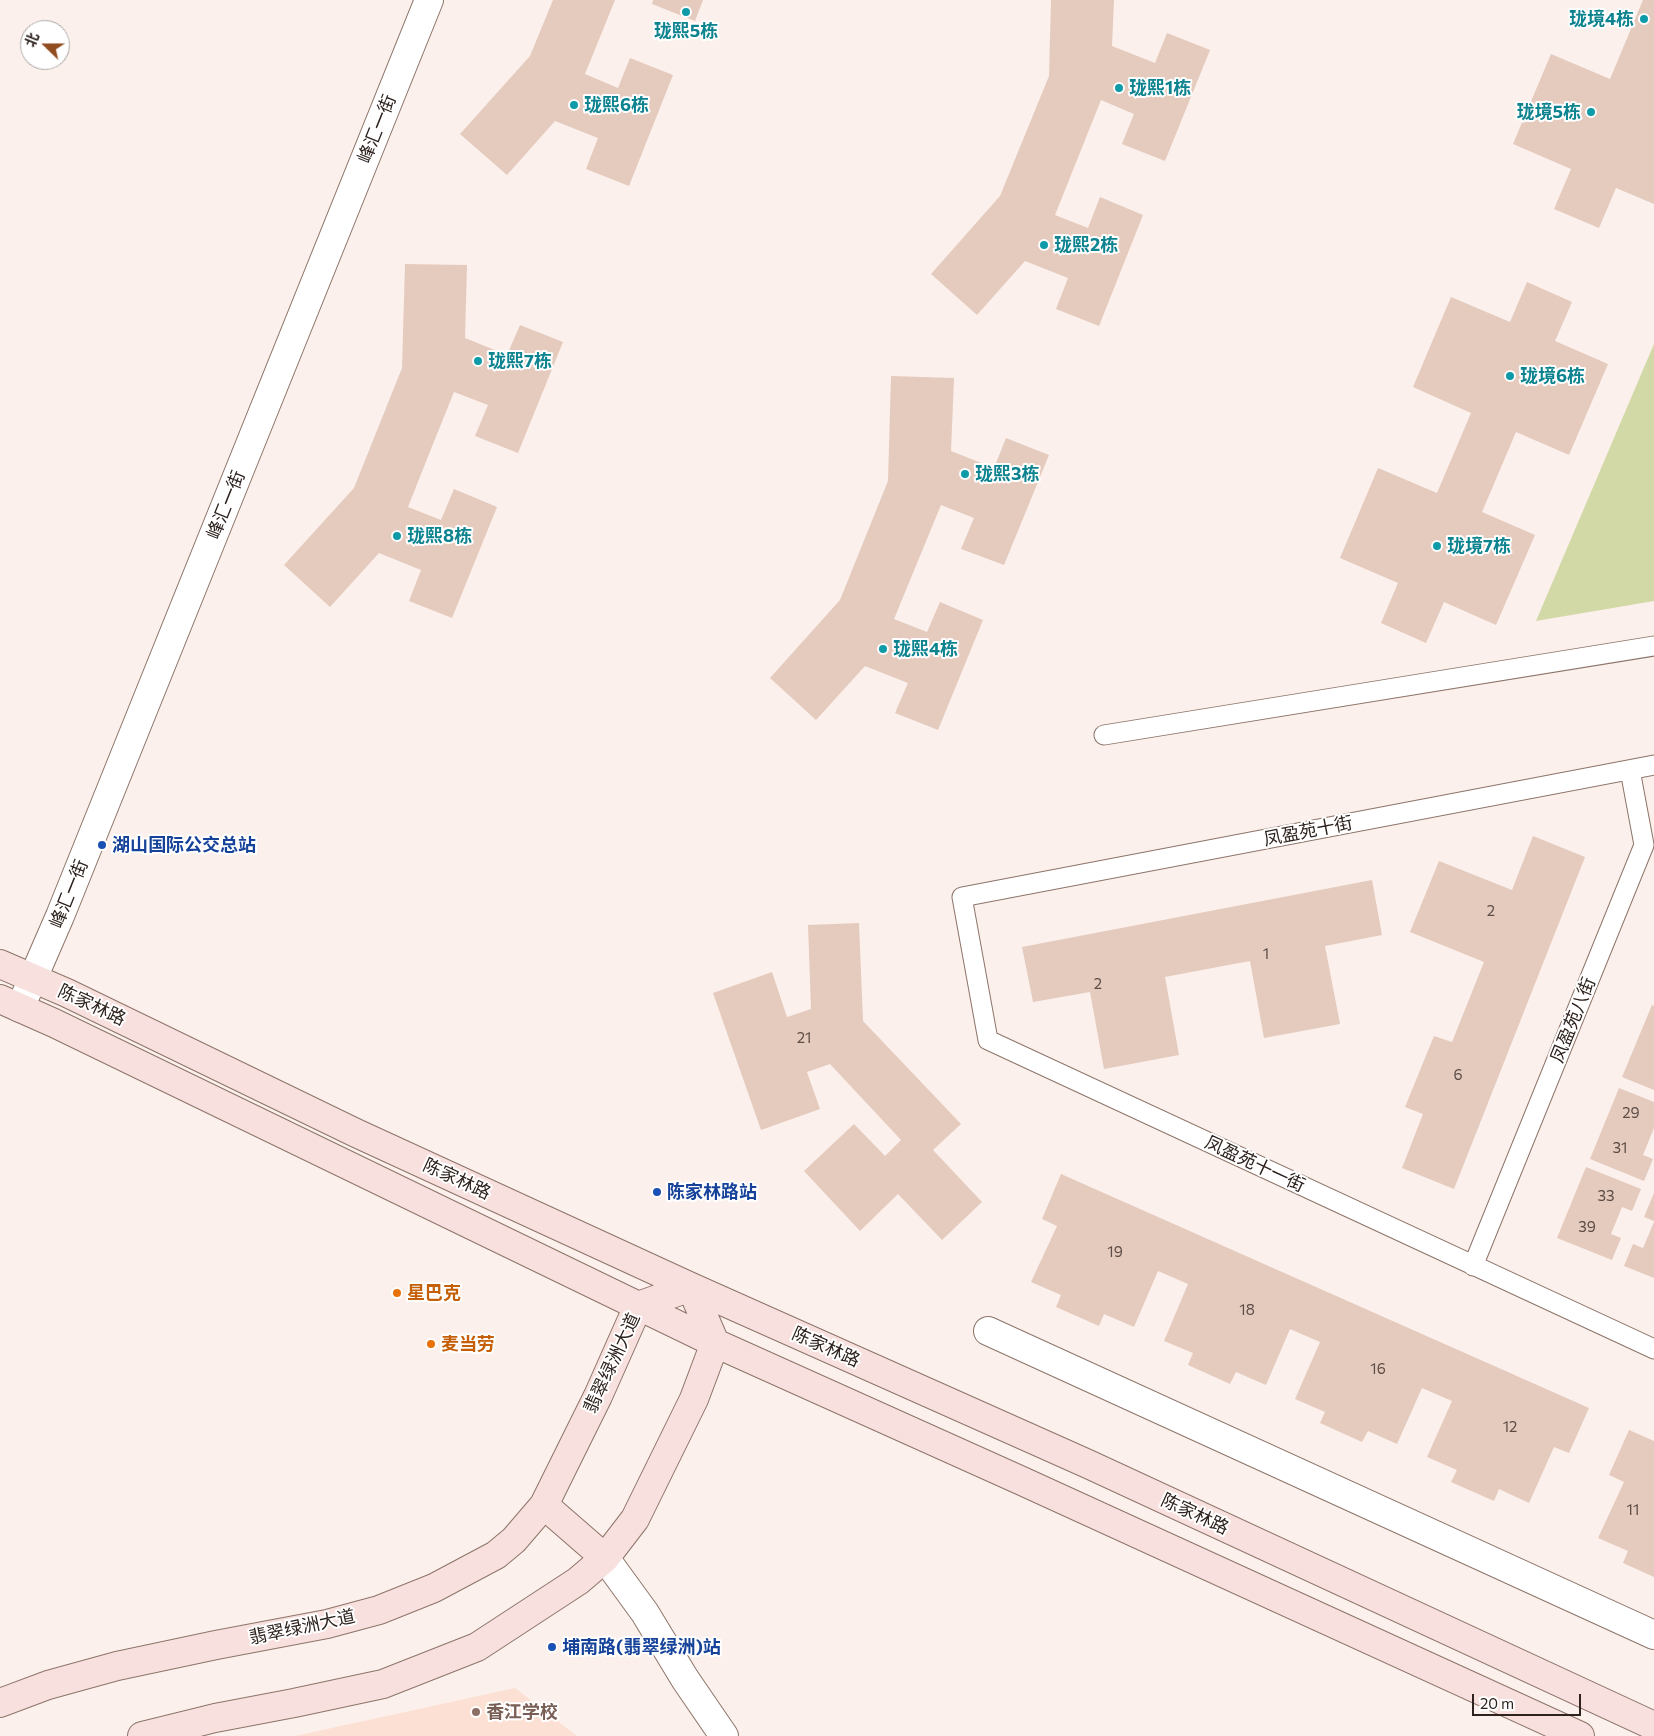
<!DOCTYPE html>
<meta charset="utf-8">
<style>
body{margin:0}
#map{position:relative;width:1654px;height:1736px;overflow:hidden;background:#fbf0eb;font-family:Commissioner,"Noto Sans SC",sans-serif}
canvas{display:block}
.north{position:absolute;left:20px;top:20px;width:50px;height:50px;box-sizing:border-box;background:#fff;border:1px solid #aba7a5;border-radius:50%;rotate:292deg;font-size:14px;font-weight:700;line-height:20px;text-align:center;color:#2d221e}
.north::after{content:'';display:block;margin:auto;width:18px;height:22px;background:#914c20;clip-path:polygon(50% 0,100% 100%,50% 72%,0 100%)}
.scale{position:absolute;left:1472px;top:1694px;width:109px;height:22px;box-sizing:border-box;border:2px solid #2d221e;border-top:0;padding-left:6px;font-size:15px;line-height:18px;white-space:nowrap;color:#2d221e;-webkit-text-stroke:4px #fff;paint-order:stroke}
</style>
<div id="map">
<canvas width="1654" height="1736"></canvas>
<div class="north">北</div>
<div class="scale">20 m</div>
</div>
<script>
const ctx = document.querySelector('canvas').getContext('2d');
ctx.lineJoin = 'round';
function fill(path, color) { ctx.fillStyle = color; ctx.fill(path, 'evenodd'); }
const shape = rows => new Path2D(rows.map(r => 'M' + r).join(''));
function strokePath(path, color, width, dash) { ctx.strokeStyle = color; ctx.lineWidth = width; ctx.lineCap = dash ? 'butt' : 'round'; ctx.setLineDash(dash || []); ctx.stroke(path); }
function label(font, color, halo, rows, align = 'center') {
  ctx.font = font + ' Commissioner,"Noto Sans SC",sans-serif'; ctx.lineWidth = 4; ctx.setLineDash([]); ctx.textBaseline = 'middle'; ctx.strokeStyle = halo; ctx.fillStyle = color; for (const [text, x, y, turn = 0] of rows) {
    ctx.save(); ctx.translate(x, y); ctx.rotate((+turn || 0) * Math.PI / 180); ctx.textAlign = isNaN(turn) ? turn : align; if (halo) ctx.strokeText(text, 0, 0); ctx.fillText(text, 0, 0); ctx.restore();
  }
}
fill(shape([
 [515,1688,577,1736,295,1736]
]), '#fce0d3');
fill(shape([
 [1654,344,1654,601,1536,621]
]), '#d2d9a7');
fill(shape([
 [553,0,615,0,585,74,618,88,630,58,673,75,629,186,586,169,598,138,555,121,507,175,460,134,530,56],
 [653,0,703,0,695,21,652,4],
 [1051,0,1114,0,1112,46,1155,63,1167,33,1210,50,1165,161,1122,144,1134,114,1101,100,1055,215,1088,228,1100,197,1143,215,1099,326,1056,309,1068,278,1025,261,977,315,931,274,1000,196,1049,76],
 [1643,0,1654,0,1654,204,1616,188,1599,228,1554,209,1571,169,1513,144,1551,54,1610,79],
 [405,264,467,265,465,338,507,355,520,325,563,342,518,453,475,436,488,405,454,392,431,449,408,507,441,520,454,489,497,507,452,618,409,601,421,570,379,553,330,607,284,565,354,488,402,368],
 [1527,282,1572,302,1555,341,1608,364,1569,455,1516,432,1482,512,1535,535,1496,625,1444,602,1426,643,1381,623,1398,583,1340,558,1378,468,1437,493,1471,413,1413,387,1451,297,1510,322],
 [891,376,954,378,951,451,994,468,1006,438,1049,455,1004,565,961,549,974,518,941,505,894,619,927,632,940,602,983,620,938,730,895,713,908,683,865,666,816,720,770,678,840,600,888,481],
 [1533,836,1585,857,1454,1189,1402,1168,1423,1114,1405,1107,1434,1036,1452,1042,1484,962,1410,932,1439,861,1512,890],
 [1372,880,1382,935,1325,946,1340,1024,1264,1038,1250,961,1207,969,1165,977,1179,1055,1104,1069,1090,992,1033,1002,1022,947],
 [859,923,863,1021,961,1124,933,1150,982,1202,942,1240,898,1194,860,1231,804,1171,854,1124,885,1156,901,1140,830,1064,807,1072,820,1109,761,1130,713,993,772,972,787,1017,811,1009,808,925],
 [1652,1005,1654,1006,1654,1090,1622,1077],
 [1619,1088,1654,1102,1654,1128,1643,1155,1653,1159,1644,1181,1590,1159],
 [1586,1167,1641,1189,1632,1211,1622,1207,1611,1234,1621,1238,1612,1260,1557,1238],
 [1061,1174,1589,1408,1569,1453,1554,1447,1529,1503,1499,1489,1494,1501,1451,1482,1457,1470,1427,1457,1452,1401,1422,1388,1397,1444,1368,1431,1362,1442,1320,1423,1325,1412,1295,1399,1320,1342,1290,1329,1266,1385,1236,1372,1230,1384,1188,1365,1193,1353,1164,1341,1188,1284,1158,1271,1134,1327,1104,1314,1099,1326,1056,1307,1061,1295,1031,1282,1057,1226,1042,1219],
 [1654,1193,1654,1221,1644,1217],
 [1654,1222,1654,1278,1624,1266,1633,1244,1643,1248],
 [1629,1430,1654,1441,1654,1577,1623,1563,1628,1551,1598,1538,1624,1482,1609,1475]
]), '#e5cabe');
const lane = shape([
 [1104,735,1654,646],
 [1654,765,962,897,988,1040,1654,1349],
 [1473,1266,1644,845,1630,770]
]);
const street = shape([
 [20,1008,60,916,429,0],
 [988,1331,1654,1635],
 [605,1558,645,1613,685,1679,724,1736]
]);
const secondary = shape([
 [0,964,67,993,356,1133,691,1287,1088,1464,1654,1726],
 [0,999,54,1023,715,1343,1022,1481,1580,1736],
 [544,1505,605,1558],
 [0,1703,48,1685,117,1666,216,1645,327,1624,379,1610,434,1588,496,1555,514,1540,544,1505,598,1396,638,1306,691,1287],
 [142,1736,215,1718,294,1703,383,1684,477,1647,578,1581,605,1558,635,1519,694,1399,715,1343,691,1287]
]);
strokePath(lane, '#8d7469', 21);
strokePath(street, '#8d7469', 30);
strokePath(secondary, '#8d7469', 30);
strokePath(lane, '#fff', 19);
strokePath(street, '#fff', 28);
strokePath(secondary, '#f7e0dd', 28);
for (const [x, y, r, color] of [
 [686,12,5,"#0f9aa8"],
 [1644,19,5,"#0f9aa8"],
 [1119,88,5,"#0f9aa8"],
 [574,105,5,"#0f9aa8"],
 [1591,112,5,"#0f9aa8"],
 [1044,245,5,"#0f9aa8"],
 [478,361,5,"#0f9aa8"],
 [1510,376,5,"#0f9aa8"],
 [965,474,5,"#0f9aa8"],
 [397,536,5,"#0f9aa8"],
 [1437,546,5,"#0f9aa8"],
 [883,649,5,"#0f9aa8"],
 [102,845,5,"#1a4fb4"],
 [657,1192,5,"#1a4fb4"],
 [397,1293,5,"#e8710a"],
 [431,1344,5,"#e8710a"],
 [552,1647,5,"#1a4fb4"],
 [476,1712,5,"#8d6e63"]
]) { const dot = new Path2D(); dot.arc(x, y, r, 0, 2 * Math.PI); ctx.fillStyle = color; ctx.fill(dot); strokePath(dot, '#fff', 2); }
label('15px', '#5b4c46', null, [
 ["2",1491,911],
 ["1",1266,954],
 ["2",1098,984],
 ["21",804,1038],
 ["6",1458,1075],
 ["29",1631,1113],
 ["31",1620,1148],
 ["33",1606,1196],
 ["39",1587,1227],
 ["19",1115,1252],
 ["18",1247,1310],
 ["16",1378,1369],
 ["12",1510,1427],
 ["11",1633,1510]
]);
label('bold 18px', '#0d838f', '#fff', [
 ["珑境4栋",1634,19,"right"],
 ["珑熙5栋",686,31,"center"],
 ["珑熙1栋",1129,88],
 ["珑熙6栋",584,105],
 ["珑境5栋",1581,112,"right"],
 ["珑熙2栋",1054,245],
 ["珑熙7栋",488,361],
 ["珑境6栋",1520,376],
 ["珑熙3栋",975,474],
 ["珑熙8栋",407,536],
 ["珑境7栋",1447,546],
 ["珑熙4栋",893,649]
], 'left');
label('18px', '#2d221e', '#fff', [
 ["峰汇一街",377,129,-68],
 ["峰汇一街",226,505,-68],
 ["凤盈苑十街",1308,831,-11],
 ["峰汇一街",69,894,-68],
 ["陈家林路",92,1005,25],
 ["凤盈苑八街",1573,1020,-68],
 ["凤盈苑十一街",1255,1164,25],
 ["陈家林路",457,1179,25],
 ["陈家林路",826,1347,24],
 ["翡翠绿洲大道",612,1363,-65],
 ["陈家林路",1195,1514,25],
 ["翡翠绿洲大道",302,1627,-12]
]);
label('bold 18px', '#164399', '#fff', [
 ["湖山国际公交总站",112,845],
 ["陈家林路站",667,1192],
 ["埔南路(翡翠绿洲)站",562,1647]
], 'left');
label('bold 18px', '#c56008', '#fff', [
 ["星巴克",407,1293],
 ["麦当劳",441,1344]
], 'left');
label('bold 18px', '#785e54', '#fff', [
 ["香江学校",486,1712]
], 'left');
</script>
